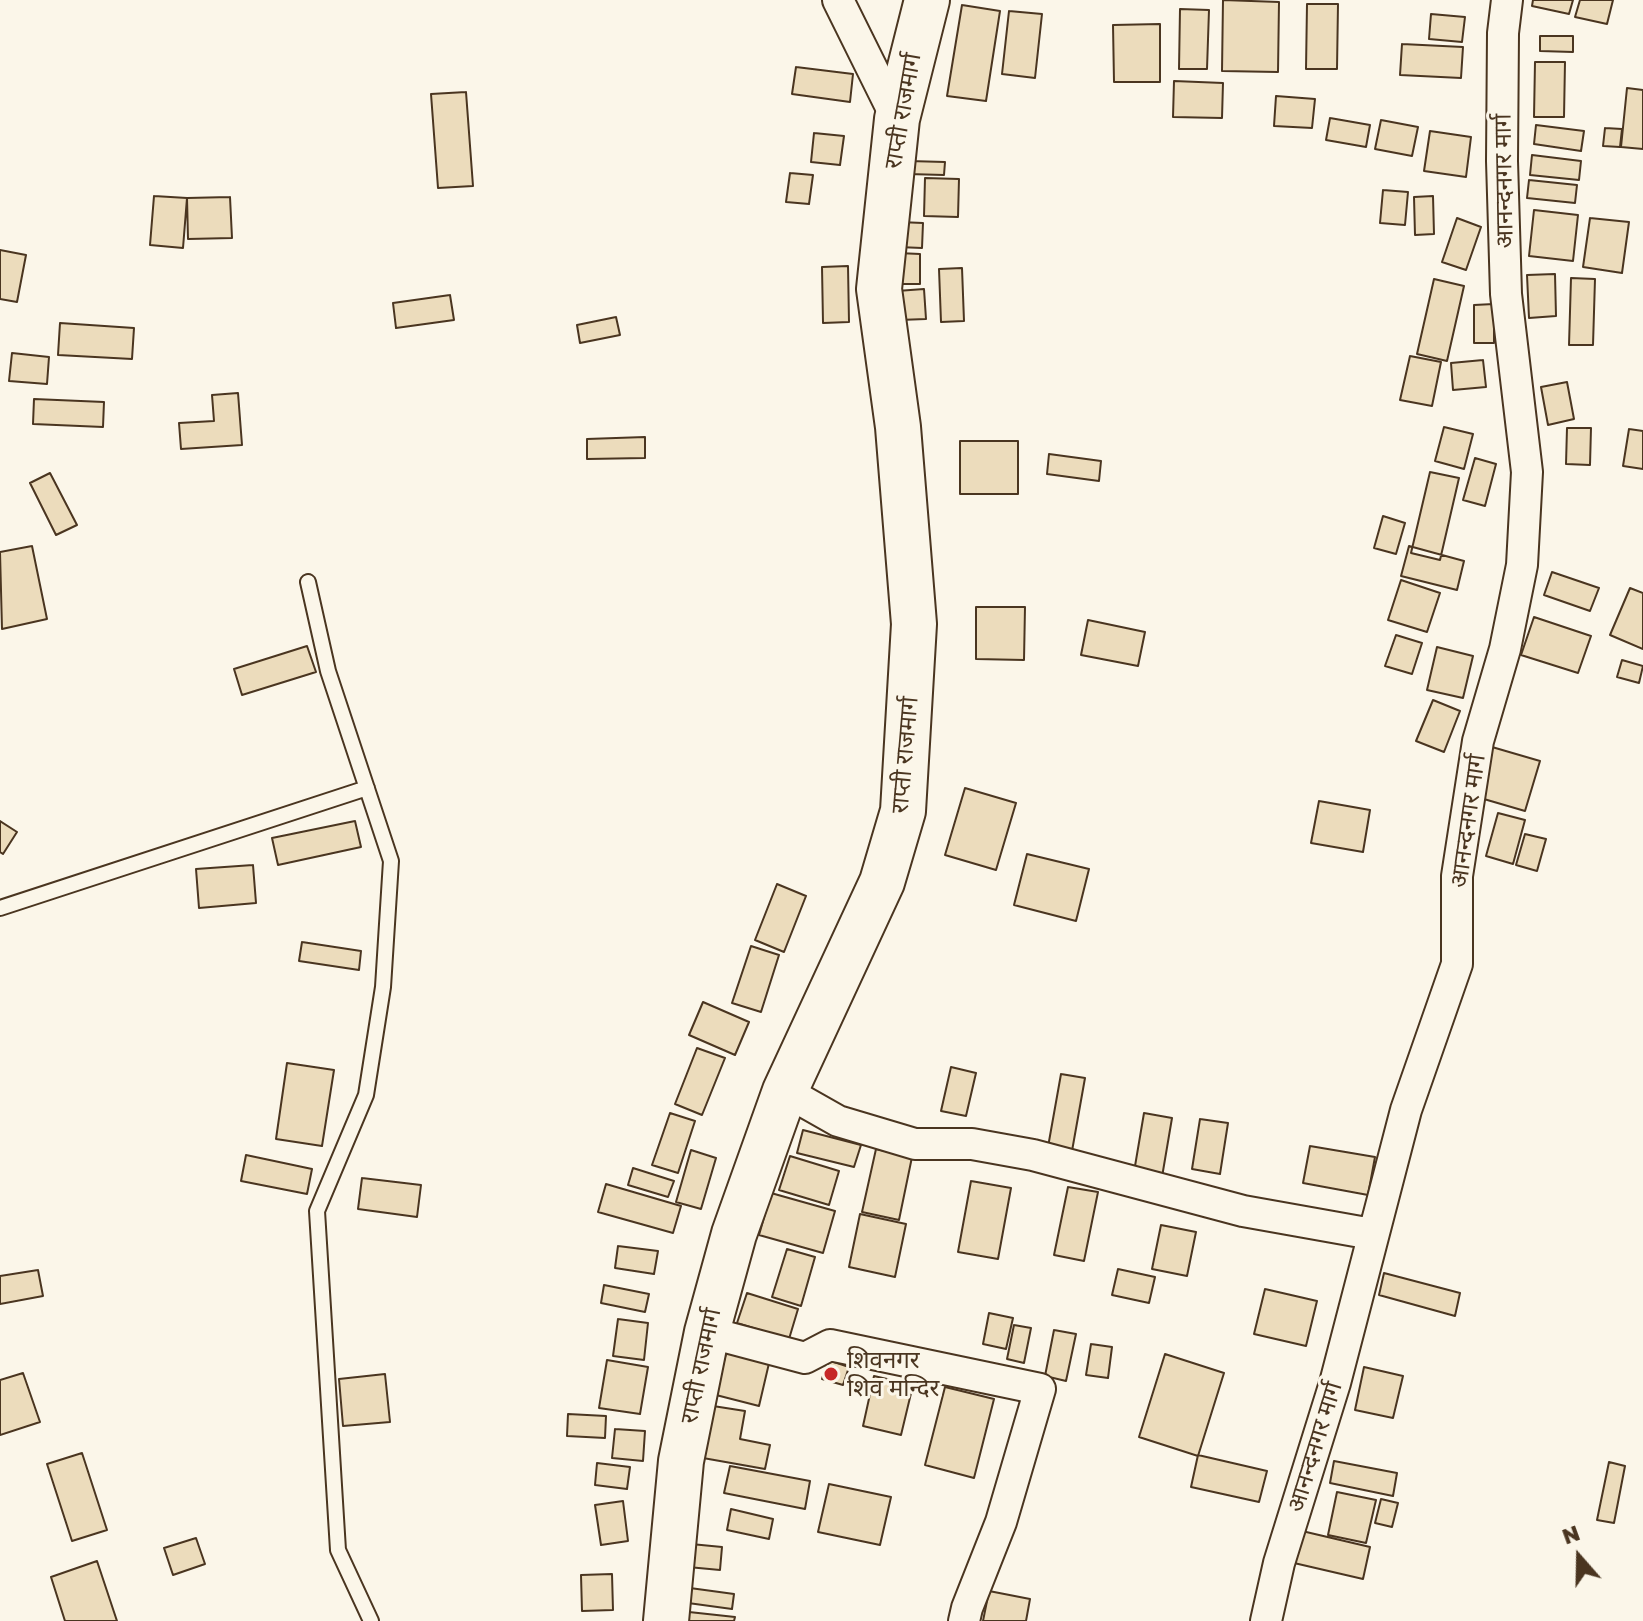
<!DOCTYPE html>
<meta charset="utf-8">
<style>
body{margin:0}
#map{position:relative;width:1643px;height:1621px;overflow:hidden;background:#fbf6e9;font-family:"Golos Text",sans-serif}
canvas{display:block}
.north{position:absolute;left:1539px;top:1517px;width:80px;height:80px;-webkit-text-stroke:6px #fbf6e9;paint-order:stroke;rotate:340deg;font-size:22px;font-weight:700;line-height:32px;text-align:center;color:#4a3520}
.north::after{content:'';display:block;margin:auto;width:28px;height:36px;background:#4a3520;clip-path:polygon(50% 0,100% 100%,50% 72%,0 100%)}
</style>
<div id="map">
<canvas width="1643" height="1621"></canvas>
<div class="north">N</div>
</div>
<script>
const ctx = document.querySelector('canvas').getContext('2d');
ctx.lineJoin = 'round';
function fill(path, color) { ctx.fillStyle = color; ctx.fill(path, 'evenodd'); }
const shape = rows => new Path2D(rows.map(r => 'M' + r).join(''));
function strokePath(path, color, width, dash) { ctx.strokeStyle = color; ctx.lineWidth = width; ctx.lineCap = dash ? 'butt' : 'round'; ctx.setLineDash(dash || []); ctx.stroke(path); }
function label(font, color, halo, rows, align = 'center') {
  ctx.font = font + ' "Golos Text","Noto Sans Devanagari",sans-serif'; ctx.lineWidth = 6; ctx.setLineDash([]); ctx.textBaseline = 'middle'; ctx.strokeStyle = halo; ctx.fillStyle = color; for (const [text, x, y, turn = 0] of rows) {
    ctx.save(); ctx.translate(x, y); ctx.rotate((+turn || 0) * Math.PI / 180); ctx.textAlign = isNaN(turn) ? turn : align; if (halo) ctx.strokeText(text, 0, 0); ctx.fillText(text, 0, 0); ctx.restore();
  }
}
const building = shape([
 [1223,0,1279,2,1278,72,1222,71,1223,0],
 [1533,0,1573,0,1569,14,1532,6,1533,0],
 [1580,0,1613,0,1607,24,1575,17,1580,0],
 [1307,4,1338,4,1337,69,1306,69,1307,4],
 [962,5,1000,11,986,101,947,96,962,5],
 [1180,9,1209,10,1207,69,1179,69,1180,9],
 [1009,11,1042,14,1035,78,1002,74,1009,11],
 [1431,14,1465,17,1462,42,1429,39,1431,14],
 [1160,24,1160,82,1114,82,1113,25,1160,24],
 [1540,36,1573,36,1573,52,1540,51,1540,36],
 [1402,44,1463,47,1461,78,1400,75,1402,44],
 [1535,62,1565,62,1564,117,1534,117,1535,62],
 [796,67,853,74,850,102,792,94,796,67],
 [1174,81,1223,83,1222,118,1173,117,1174,81],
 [1627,88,1643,90,1643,149,1621,147,1627,88],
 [466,92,473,186,438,188,431,94,466,92],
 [1276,96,1315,99,1312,128,1274,126,1276,96],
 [1330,118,1370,125,1366,147,1326,140,1330,118],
 [1381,120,1418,127,1412,156,1375,149,1381,120],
 [1536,125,1584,131,1581,151,1534,144,1536,125],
 [1605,128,1622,129,1620,147,1603,146,1605,128],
 [1430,131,1471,137,1466,177,1424,171,1430,131],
 [814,133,844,136,840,165,811,162,814,133],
 [1532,155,1581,161,1579,180,1530,175,1532,155],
 [909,161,945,162,944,175,908,174,909,161],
 [790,173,813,175,809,204,786,202,790,173],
 [925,178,959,179,958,217,924,216,925,178],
 [1529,180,1577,185,1575,203,1527,198,1529,180],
 [1383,190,1408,192,1405,225,1380,223,1383,190],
 [154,196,187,198,183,248,150,245,154,196],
 [1433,196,1434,234,1415,235,1414,197,1433,196],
 [230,197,232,238,188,239,187,198,230,197],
 [1534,210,1578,215,1573,261,1529,256,1534,210],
 [1457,218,1481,227,1466,270,1442,262,1457,218],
 [1590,218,1629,222,1622,273,1583,267,1590,218],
 [899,222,923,223,922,248,898,247,899,222],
 [0,250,26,255,17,302,0,299,0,250],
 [898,253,920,254,920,284,898,284,898,253],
 [848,266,849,322,823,323,822,267,848,266],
 [962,268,964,321,941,322,939,269,962,268],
 [1555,274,1556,316,1529,318,1527,275,1555,274],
 [1571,278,1595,279,1593,345,1569,345,1571,278],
 [1434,279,1464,286,1447,361,1417,354,1434,279],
 [924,289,926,319,899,320,897,291,924,289],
 [450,295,454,320,396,328,393,303,450,295],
 [1494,304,1494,343,1474,343,1474,305,1494,304],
 [616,317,620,335,580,343,577,325,616,317],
 [60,323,134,328,132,359,58,355,60,323],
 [12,353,49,357,47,384,9,381,12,353],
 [1410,356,1441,362,1432,406,1400,400,1410,356],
 [1483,360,1486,387,1453,390,1451,363,1483,360],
 [1567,382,1574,419,1548,425,1541,387,1567,382],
 [238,393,242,445,181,449,179,423,214,421,212,395,238,393],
 [34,399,104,402,103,427,33,424,34,399],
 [1444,427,1473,434,1464,469,1435,461,1444,427],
 [1567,428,1591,428,1590,465,1566,464,1567,428],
 [1629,429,1643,431,1643,469,1623,466,1629,429],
 [645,437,645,458,587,459,587,439,645,437],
 [960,441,1018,441,1018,494,960,494,960,441],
 [1049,454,1101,461,1099,481,1047,474,1049,454],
 [1475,458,1496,464,1485,506,1463,500,1475,458],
 [1430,472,1459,478,1440,560,1411,553,1430,472],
 [50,473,77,525,56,535,30,483,50,473],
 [1383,516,1405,523,1396,554,1374,548,1383,516],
 [32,546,47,619,2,629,0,552,32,546],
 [1409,546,1464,561,1457,590,1401,576,1409,546],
 [1552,572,1599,588,1590,611,1544,595,1552,572],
 [1401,580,1440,593,1427,632,1388,620,1401,580],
 [1630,588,1643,593,1643,649,1610,635,1630,588],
 [976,607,1025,607,1024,660,976,659,976,607],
 [1534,617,1591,636,1578,673,1521,655,1534,617],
 [1088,620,1145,632,1138,666,1081,655,1088,620],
 [1396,635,1422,643,1412,674,1385,666,1396,635],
 [307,646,316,672,242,695,234,669,307,646],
 [1437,647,1473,656,1463,698,1427,690,1437,647],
 [1622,660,1643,666,1639,683,1617,677,1622,660],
 [1433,700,1460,711,1444,752,1416,741,1433,700],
 [1492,747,1540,761,1525,811,1477,797,1492,747],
 [965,788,1016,803,996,870,945,855,965,788],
 [1319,801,1370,810,1363,852,1311,843,1319,801],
 [1498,813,1525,820,1513,864,1486,856,1498,813],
 [0,821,17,832,3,854,0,852,0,821],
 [355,821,361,847,278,865,272,838,355,821],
 [1525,834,1546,839,1537,871,1516,865,1525,834],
 [1027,854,1089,869,1076,921,1014,905,1027,854],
 [253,865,256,903,199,908,196,869,253,865],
 [777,884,806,896,784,952,755,940,777,884],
 [302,942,361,951,359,970,299,961,302,942],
 [751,946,779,955,761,1012,732,1003,751,946],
 [703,1002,749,1022,735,1055,689,1035,703,1002],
 [697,1048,725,1058,702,1115,675,1104,697,1048],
 [287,1063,334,1070,322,1146,276,1139,287,1063],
 [951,1067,976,1073,966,1116,941,1111,951,1067],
 [1061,1074,1085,1078,1072,1151,1048,1147,1061,1074],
 [670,1113,695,1121,678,1173,652,1165,670,1113],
 [1144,1113,1172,1118,1162,1177,1134,1172,1144,1113],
 [1200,1119,1228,1123,1220,1174,1192,1169,1200,1119],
 [803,1130,861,1145,854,1167,797,1153,803,1130],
 [1310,1146,1375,1157,1368,1195,1303,1183,1310,1146],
 [876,1149,912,1157,899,1220,862,1212,876,1149],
 [691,1150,716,1158,701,1209,676,1202,691,1150],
 [246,1155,312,1169,307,1194,241,1181,246,1155],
 [790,1156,839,1171,829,1205,779,1190,790,1156],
 [633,1168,674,1181,668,1197,628,1185,633,1168],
 [362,1178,421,1185,417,1217,358,1209,362,1178],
 [971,1181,1011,1188,998,1259,958,1252,971,1181],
 [606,1184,681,1206,673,1233,598,1212,606,1184],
 [1068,1187,1098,1192,1084,1261,1054,1255,1068,1187],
 [771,1193,835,1211,823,1253,759,1235,771,1193],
 [860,1214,906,1224,895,1277,849,1267,860,1214],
 [1161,1225,1196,1232,1187,1276,1152,1269,1161,1225],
 [618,1246,658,1251,654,1274,615,1268,618,1246],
 [787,1249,815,1257,801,1306,772,1297,787,1249],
 [1118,1269,1155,1277,1149,1303,1112,1295,1118,1269],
 [38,1270,43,1296,0,1304,0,1276,38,1270],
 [1384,1273,1460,1293,1455,1316,1379,1295,1384,1273],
 [604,1285,649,1294,645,1312,601,1303,604,1285],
 [1265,1289,1317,1301,1306,1346,1254,1334,1265,1289],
 [747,1293,798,1309,789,1339,737,1323,747,1293],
 [989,1313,1013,1318,1006,1349,983,1344,989,1313],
 [618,1319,648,1323,644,1360,613,1356,618,1319],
 [1014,1325,1031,1328,1024,1363,1007,1359,1014,1325],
 [1054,1330,1076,1334,1066,1381,1045,1376,1054,1330],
 [1091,1344,1112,1347,1108,1378,1086,1375,1091,1344],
 [727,1349,770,1359,759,1406,716,1395,727,1349],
 [1165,1354,1224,1373,1198,1456,1139,1437,1165,1354],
 [607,1360,648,1367,640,1414,599,1408,607,1360],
 [828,1360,849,1367,843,1385,822,1379,828,1360],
 [1364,1367,1403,1376,1393,1418,1355,1410,1364,1367],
 [23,1373,40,1422,0,1435,0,1380,23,1373],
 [385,1374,390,1422,343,1426,339,1379,385,1374],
 [874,1376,913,1385,901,1435,863,1426,874,1376],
 [945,1387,994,1399,974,1478,925,1465,945,1387],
 [713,1406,745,1411,740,1439,770,1445,765,1469,703,1458,713,1406],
 [568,1414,606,1416,605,1438,567,1436,568,1414],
 [615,1429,645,1431,643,1461,612,1458,615,1429],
 [82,1453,107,1530,72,1541,47,1464,82,1453],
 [1198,1455,1267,1471,1259,1502,1191,1487,1198,1455],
 [1334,1461,1397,1473,1393,1496,1330,1483,1334,1461],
 [1609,1462,1625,1466,1614,1523,1597,1520,1609,1462],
 [597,1463,630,1467,627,1489,595,1485,597,1463],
 [730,1466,810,1481,805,1509,724,1493,730,1466],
 [829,1484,891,1497,880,1545,818,1532,829,1484],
 [1337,1492,1376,1500,1366,1543,1328,1535,1337,1492],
 [1381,1499,1398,1503,1392,1527,1375,1523,1381,1499],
 [623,1501,628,1541,601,1545,595,1505,623,1501],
 [731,1509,773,1519,769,1539,727,1530,731,1509],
 [1302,1531,1370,1547,1363,1579,1294,1563,1302,1531],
 [196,1538,205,1564,173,1575,164,1548,196,1538],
 [691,1544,722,1547,720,1570,688,1567,691,1544],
 [97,1561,117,1621,65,1621,51,1577,97,1561],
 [612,1574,613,1610,582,1611,581,1575,612,1574],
 [690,1588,734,1594,732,1609,688,1603,690,1588],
 [989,1591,1030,1599,1026,1621,983,1621,989,1591],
 [689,1612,735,1617,734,1621,687,1621,689,1612]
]);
fill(building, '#ecdcbc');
strokePath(building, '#4a3520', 2);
const service = shape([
 [308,582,328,671,391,861,383,987,366,1095,317,1211,338,1550,371,1621],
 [0,908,367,788]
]);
const minor = shape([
 [838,0,897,119],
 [785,1091,838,1121,915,1144,972,1144,1033,1155,1243,1211,1372,1234],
 [707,1332,805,1358,830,1345,1040,1389,1001,1522,967,1608,964,1621],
 [1266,1621,1279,1563,1335,1383,1406,1110,1457,964,1457,876,1478,741,1505,649,1522,565,1527,472,1506,294,1502,161,1503,33,1507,0]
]);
const primary = shape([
 [666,1621,681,1461,707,1332,734,1234,785,1091,882,882,903,811,914,624,898,427,879,289,897,119,927,0]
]);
strokePath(service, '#4a3520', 18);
strokePath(minor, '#4a3520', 34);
strokePath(primary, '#4a3520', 48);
strokePath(service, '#fbf6e9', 14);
strokePath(minor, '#fbf6e9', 30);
strokePath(primary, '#fbf6e9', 44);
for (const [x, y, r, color] of [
 [831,1374,8,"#c62828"]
]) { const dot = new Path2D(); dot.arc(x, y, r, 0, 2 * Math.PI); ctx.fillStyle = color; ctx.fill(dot); strokePath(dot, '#fbf6e9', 3); }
label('24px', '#4a3520', '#fbf6e9', [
 ["राप्ती राजमार्ग",903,111,-80],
 ["आनन्दनगर मार्ग",1504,181,-91],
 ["राप्ती राजमार्ग",905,755,-85],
 ["आनन्दनगर मार्ग",1468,821,-82],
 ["राप्ती राजमार्ग",701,1366,-78],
 ["आनन्दनगर मार्ग",1315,1447,-73]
]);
label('24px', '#4a3520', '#fbf6e9', [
 ["शिवनगर",847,1360],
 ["शिव मन्दिर",847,1388]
], 'left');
</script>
